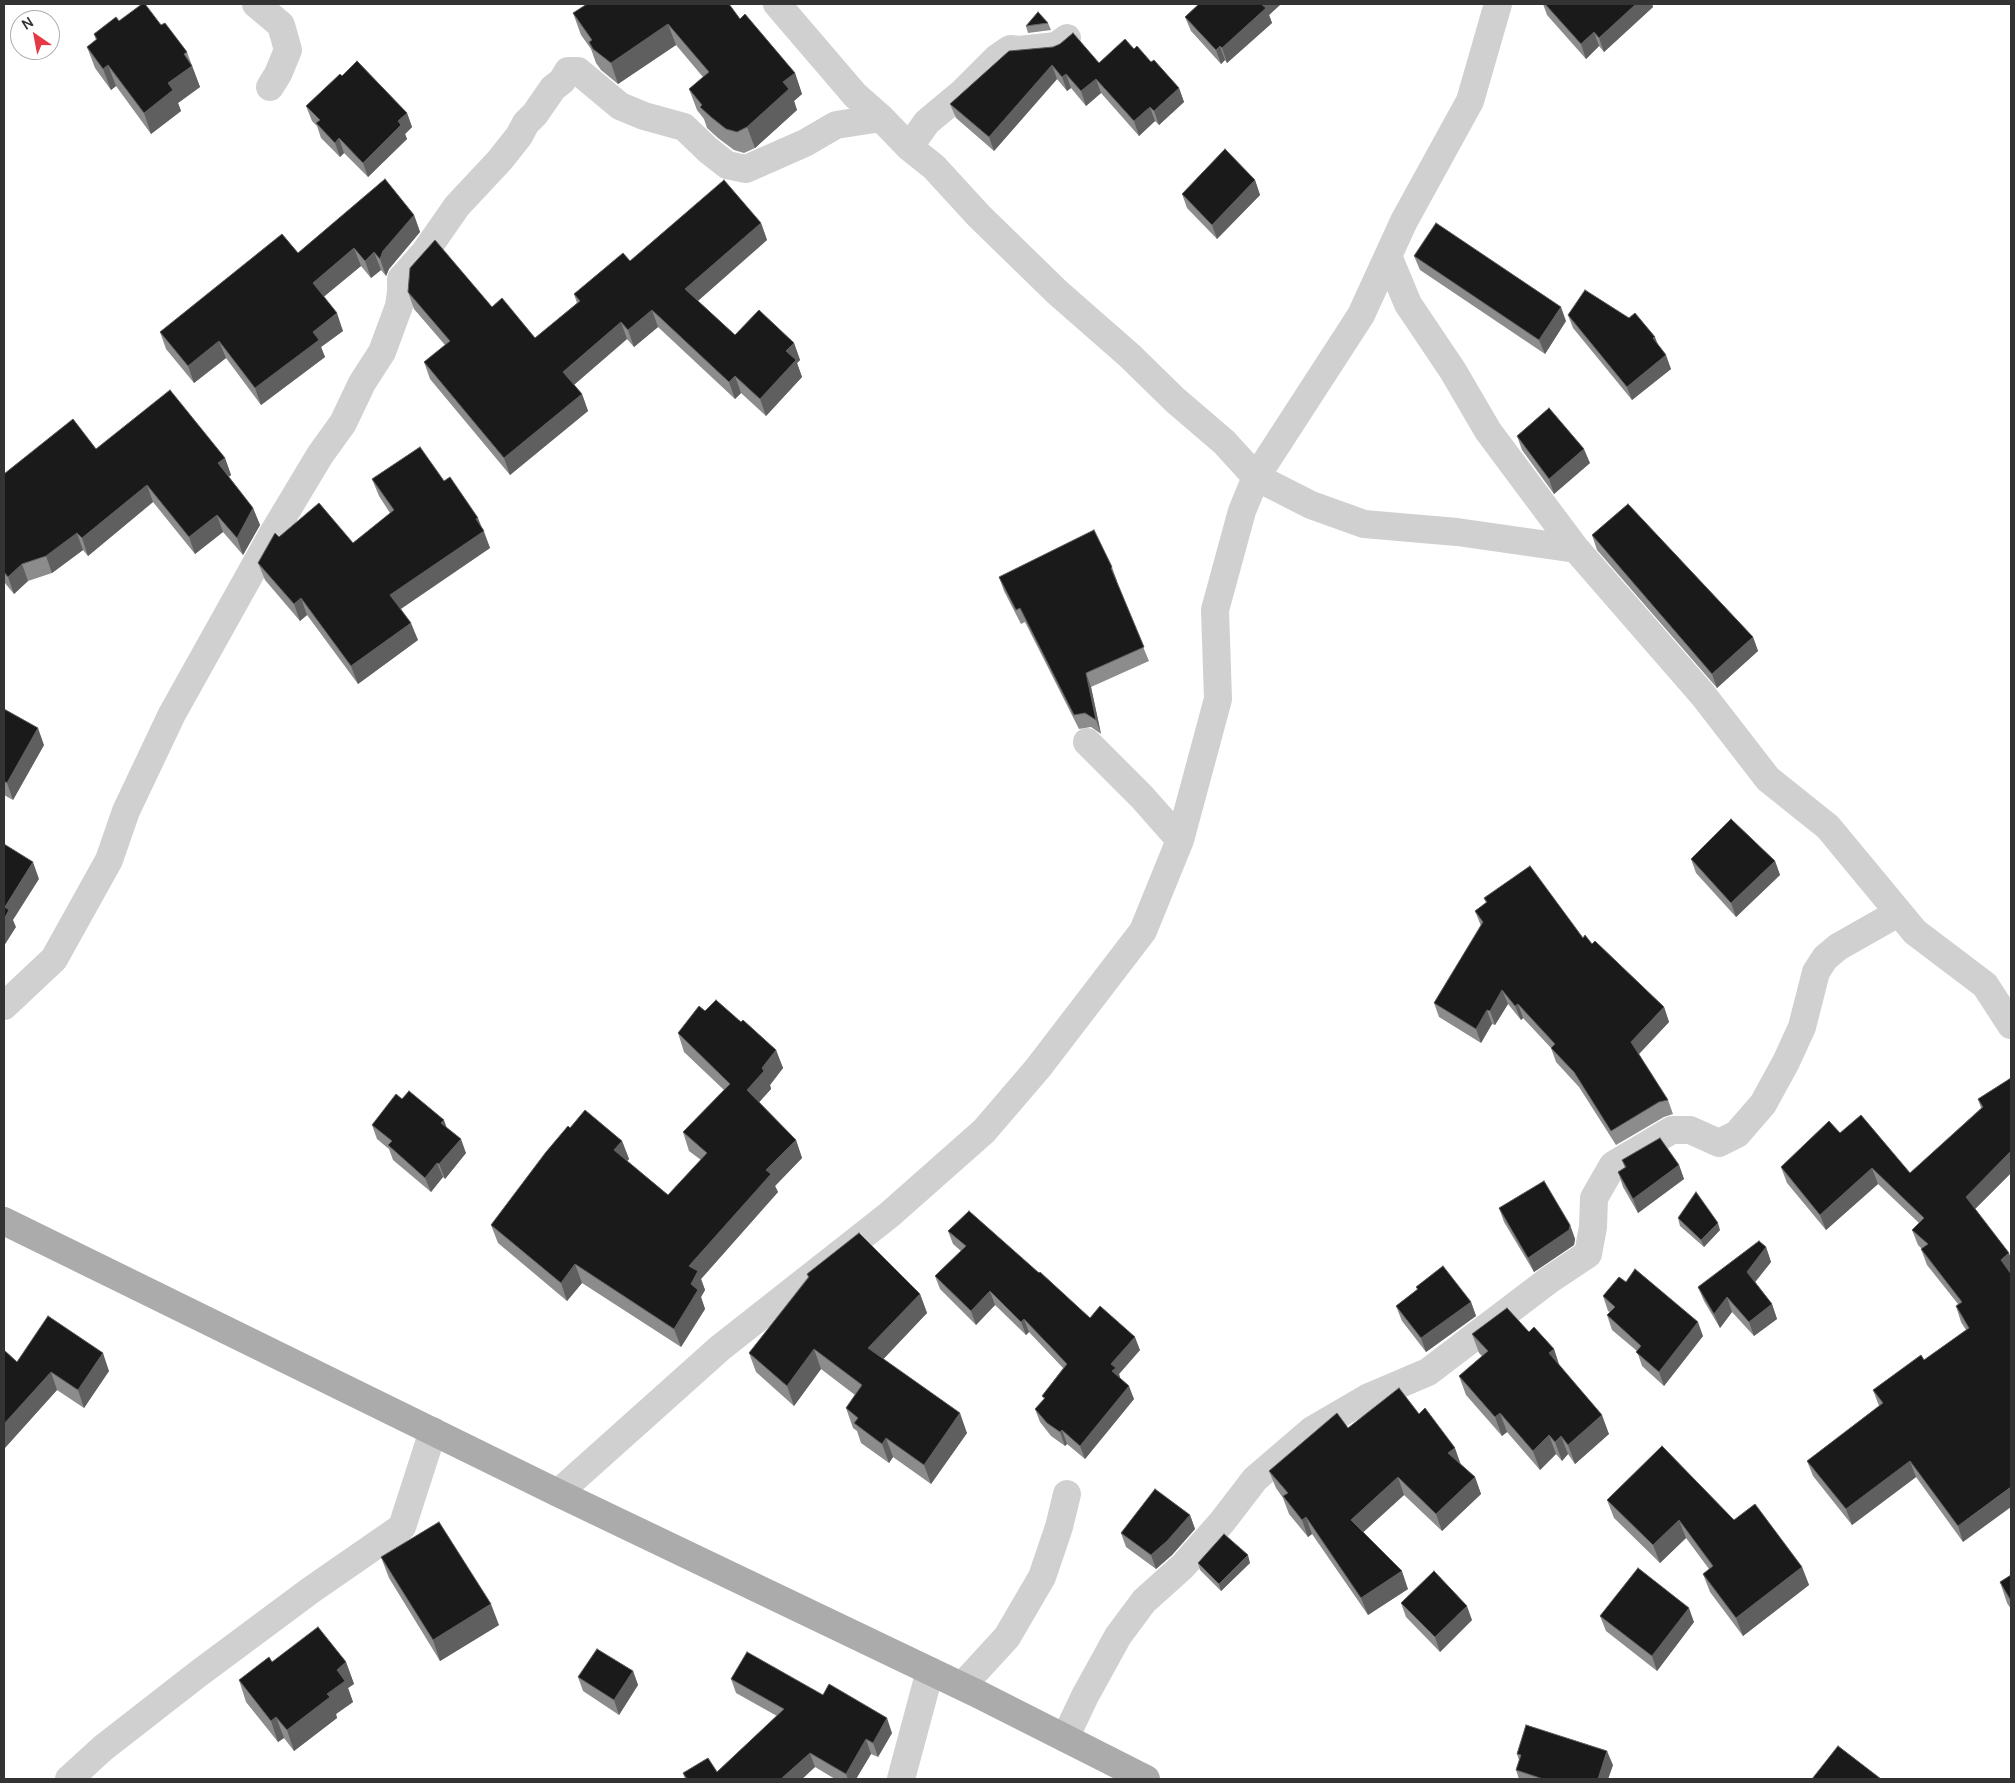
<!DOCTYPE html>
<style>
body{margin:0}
#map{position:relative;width:2015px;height:1783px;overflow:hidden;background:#fff;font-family:Manrope,sans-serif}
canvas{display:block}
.frame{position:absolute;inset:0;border:5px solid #333;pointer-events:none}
.north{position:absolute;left:10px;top:10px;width:50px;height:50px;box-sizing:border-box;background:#fff;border:1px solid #adadad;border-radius:50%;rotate:327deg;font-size:14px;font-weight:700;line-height:20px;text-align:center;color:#333}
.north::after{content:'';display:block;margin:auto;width:18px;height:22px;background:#e63946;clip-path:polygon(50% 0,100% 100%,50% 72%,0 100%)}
</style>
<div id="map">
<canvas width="2015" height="1783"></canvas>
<div class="frame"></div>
<div class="north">N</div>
</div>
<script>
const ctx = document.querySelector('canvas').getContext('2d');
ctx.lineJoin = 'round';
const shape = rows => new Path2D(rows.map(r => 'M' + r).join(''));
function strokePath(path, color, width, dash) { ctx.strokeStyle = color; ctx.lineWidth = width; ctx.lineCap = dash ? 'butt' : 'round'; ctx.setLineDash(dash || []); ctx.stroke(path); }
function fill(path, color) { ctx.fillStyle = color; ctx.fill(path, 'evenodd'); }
strokePath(shape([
 [256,4,281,25,288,50,278,74,270,87],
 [777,4,855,95,881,118,909,147,934,167,979,216,1057,292,1130,356,1175,400,1224,442,1256,477,1311,505,1364,524,1457,532,1576,549,1703,695,1768,779,1828,827,1915,932,1985,985,2011,1025],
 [909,147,927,122,963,92,997,58,1010,49,1019,50,1056,46,1067,38],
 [1388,256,1408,304,1453,371,1488,431,1576,549],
 [1087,742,1142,797,1180,840],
 [4,1006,54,959,109,860,126,811,172,714,272,535,320,455,343,423,362,383,382,352,399,306,401,292,401,279,425,252,457,206,500,160,519,136,526,123,535,114,553,88,562,81,568,71,578,71,620,106,644,116,684,127,708,150,727,165,746,169,805,143,836,125,881,118],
 [558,1493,720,1348,889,1215,984,1131,1038,1068,1143,931,1180,840,1218,699,1215,610,1242,511,1256,477,1361,315,1404,221,1470,101,1498,4],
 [962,1686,1007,1637,1042,1577,1059,1527,1067,1494],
 [1065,1738,1085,1696,1118,1636,1144,1601,1183,1566,1222,1522,1255,1479,1312,1430,1367,1398,1428,1372,1549,1280,1588,1254,1593,1227,1594,1198,1613,1165,1672,1130,1690,1130,1719,1143,1737,1134,1763,1104,1786,1062,1802,1027,1816,972,1825,958,1838,947,1898,913],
 [69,1779,103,1748,198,1674,311,1590,402,1527,433,1431],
 [901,1779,930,1671]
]), '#d0d0d0', 28);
strokePath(shape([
 [4,1221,558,1493,978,1694,1146,1779]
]), '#ababab', 28);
fill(shape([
 [1199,4,1281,4,1269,15,1272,23,1227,63,1225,60,1221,64,1191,31,1185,17],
 [1543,4,1652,4,1653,7,1604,52,1599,46,1586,59,1547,15],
 [573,13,740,19,795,73,802,94,794,101,797,110,755,148,744,153,734,150,718,138,707,128,704,119,697,110,689,89,703,77,676,45,618,84,601,70,596,63,591,49,581,35],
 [119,21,161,25,187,52,200,87,178,103,181,111,151,134,116,86,111,90,95,68,87,47,96,40,94,34],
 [1048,23,1051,30,1028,33,1026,26],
 [1134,49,1151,62,1179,88,1184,102,1159,125,1155,121,1139,136,1101,93,1086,106,1071,88,1067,91,1057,79,994,151,956,118,950,104,1009,51,1099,63],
 [342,76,407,113,412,127,405,134,407,139,368,177,344,153,340,157,321,138,317,126,312,121,306,106],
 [1255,180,1260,195,1217,239,1187,208,1182,194],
 [414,215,420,232,389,269,386,276,381,270,371,278,361,266,324,296,343,331,321,347,325,357,261,405,226,358,194,383,166,349,160,332,298,253],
 [761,223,767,240,698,301,735,335,794,343,800,360,797,363,802,377,766,416,741,393,735,399,658,327,634,347,627,339,574,385,582,394,588,411,510,475,430,379,424,362,445,345,414,309,408,292,492,307,535,338,577,303,574,294,630,261],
 [1414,256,1566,321,1545,354,1420,270],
 [1568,315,1658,345,1671,369,1632,400,1573,328],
 [1517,436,1590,463,1554,494,1522,450],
 [96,449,225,458,231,475,229,477,253,508,260,525,243,555,223,532,195,554,153,502,88,556,83,550,52,573,28,581,14,594,4,582,4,474],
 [372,479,444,481,482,528,484,531,490,548,401,609,418,640,358,684,307,615,300,621,265,580,258,563,353,543,390,513,379,496],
 [1592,535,1753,637,1758,651,1717,688,1597,550],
 [1112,567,1117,581,1116,582,1149,661,1091,687,1101,734,1091,727,1079,729,1025,622,1021,624,1004,591,999,577],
 [4,709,44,745,13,800,4,795],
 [1691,859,1775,861,1780,875,1736,917,1696,873],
 [1484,898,1583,938,1592,944,1664,1007,1669,1022,1639,1054,1668,1100,1673,1114,1664,1117,1616,1145,1579,1087,1556,1062,1551,1048,1523,1018,1521,1020,1508,1004,1495,1025,1492,1024,1481,1043,1439,1017,1434,1003,1481,926,1475,911,1486,903],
 [705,1011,741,1022,776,1050,783,1068,770,1085,771,1089,759,1102,796,1140,802,1158,775,1186,778,1192,701,1279,705,1290,701,1297,705,1309,681,1347,582,1283,567,1301,498,1243,491,1225,570,1128,622,1141,629,1159,627,1161,668,1195,701,1160,689,1151,683,1132,724,1090,684,1052,678,1033],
 [2011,1078,2011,1173,1975,1209,2010,1273,1963,1542,1916,1477,1852,1525,1813,1476,1807,1461,1879,1406,1873,1390,1924,1360,1966,1330,1961,1322,1956,1306,1958,1304,1927,1265,1921,1249,1922,1249,1918,1245,1912,1230,1919,1223,1878,1184,1826,1230,1787,1183,1781,1167,1840,1133,1910,1173,1981,1108,1978,1099],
 [402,1099,446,1127,466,1153,445,1179,443,1177,431,1192,393,1160,389,1149,377,1139,372,1125],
 [1622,1160,1679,1165,1684,1179,1638,1213,1623,1187,1618,1172,1625,1168],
 [1499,1208,1570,1225,1575,1239,1574,1245,1534,1272,1504,1222],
 [1678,1218,1720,1230,1704,1247,1680,1226],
 [948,1231,1039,1273,1090,1318,1140,1350,1119,1374,1120,1378,1134,1399,1085,1459,1067,1444,1065,1446,1051,1436,1040,1422,1035,1409,1044,1399,1042,1396,1063,1368,1029,1332,1026,1335,995,1305,976,1325,940,1289,935,1276,961,1251,953,1244],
 [1766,1247,1771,1262,1755,1282,1772,1304,1777,1319,1754,1336,1732,1312,1720,1328,1704,1301,1698,1287],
 [807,1274,920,1294,927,1313,883,1359,967,1433,931,1484,893,1457,889,1463,861,1443,857,1431,853,1428,846,1408,855,1395,821,1369,794,1406,756,1372,749,1353,808,1277],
 [1416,1287,1471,1302,1476,1316,1426,1352,1402,1321,1396,1306,1417,1290],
 [1603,1296,1703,1336,1664,1386,1642,1366,1637,1351,1612,1330,1607,1315,1610,1312,1608,1311],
 [1529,1332,1554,1349,1559,1364,1609,1434,1575,1464,1568,1454,1562,1461,1556,1454,1540,1470,1507,1432,1502,1436,1466,1395,1459,1376,1482,1356,1479,1353,1472,1334],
 [4,1350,17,1362,109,1371,84,1408,57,1390,4,1449],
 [1419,1414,1460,1464,1475,1477,1481,1494,1442,1531,1404,1495,1363,1532,1408,1589,1368,1615,1312,1534,1308,1537,1289,1514,1283,1498,1276,1488,1269,1471,1348,1428],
 [1607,1500,1734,1520,1802,1567,1809,1585,1743,1636,1710,1592,1703,1574,1709,1569,1686,1538,1660,1563,1614,1518],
 [1190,1515,1195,1529,1172,1555,1156,1569,1126,1547,1121,1533],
 [381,1557,499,1625,440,1661,389,1578],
 [1198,1563,1250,1563,1221,1591,1200,1570],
 [2011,1575,2011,1609,2007,1603,2000,1582],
 [1401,1603,1472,1620,1440,1652,1406,1617],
 [1600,1616,1694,1622,1657,1671,1606,1631],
 [272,1662,346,1662,354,1684,348,1688,353,1702,336,1714,337,1718,294,1751,284,1738,278,1742,246,1702,239,1680],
 [633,1671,638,1685,619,1715,583,1691,578,1677],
 [731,1679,823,1695,892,1733,878,1757,871,1754,856,1779,835,1779,815,1767,802,1779,685,1779,683,1773,717,1772,777,1716,736,1693],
 [1517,1754,1613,1765,1608,1779,1519,1779,1516,1770,1519,1760]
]), '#8c8c8c');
fill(shape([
 [1261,4,1281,4,1269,15,1272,23,1227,63,1222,48],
 [1636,4,1652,4,1653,7,1604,52,1599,38],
 [668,24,676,45,618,84,611,63],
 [1594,32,1599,46,1586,59,1581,44],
 [1220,46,1225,60,1221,64,1216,50],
 [108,65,116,86,111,90,103,69],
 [1052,65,1057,79,994,151,989,137],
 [192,66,200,87,178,103,181,111,151,134,144,113,168,83],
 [795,73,802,94,794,101,797,110,755,148,747,127,783,82],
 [1066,74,1071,88,1067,91,1062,77],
 [1096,79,1101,93,1086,106,1081,91],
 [1179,88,1184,102,1159,125,1154,111],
 [1150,107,1155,121,1139,136,1134,121],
 [407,113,412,127,405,134,407,139,368,177,363,163,398,121],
 [339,138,344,153,340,157,335,143],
 [1255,180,1260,195,1217,239,1212,225],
 [414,215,420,232,389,269,386,276,380,259,383,251],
 [761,223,767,240,692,306,685,289],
 [354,248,361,266,320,300,313,283],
 [374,252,381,270,371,278,365,261],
 [1561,307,1566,321,1545,354,1539,340],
 [652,310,658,327,634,347,628,330],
 [337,313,343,331,321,347,325,357,261,405,255,388,313,332],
 [621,322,627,339,569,389,563,372],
 [1655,337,1660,350,1653,338],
 [219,341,226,358,194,383,188,366],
 [794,343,800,360,797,363,802,377,766,416,760,399,786,351],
 [1666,355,1671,369,1632,400,1627,387],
 [735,376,741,393,735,399,729,382],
 [582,394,588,411,510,475,504,458],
 [1584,449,1590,463,1554,494,1549,479],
 [225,458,231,475,224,480,218,463],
 [147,485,153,502,88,556,82,538],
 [253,508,260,525,243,555,237,538],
 [217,515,223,532,195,554,189,537],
 [478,518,490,548,396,612,390,595],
 [77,533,83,550,52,573,46,556],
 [22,564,28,581,14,594,8,577],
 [301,598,307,615,300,621,294,604],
 [411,623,418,640,358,684,351,666],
 [1753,637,1758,651,1717,688,1712,674],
 [1086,673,1091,687,1101,734,1096,720],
 [38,728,44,745,13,800,7,783],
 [1775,861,1780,875,1736,917,1731,903],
 [33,862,39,879,13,920,16,927,4,946,4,919,5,907],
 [1502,990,1508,1004,1495,1025,1490,1011],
 [1518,1004,1523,1018,1521,1020,1515,1006],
 [1664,1007,1669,1022,1637,1056,1631,1042],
 [1487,1010,1492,1024,1481,1043,1476,1029],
 [776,1050,783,1068,770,1085,771,1089,754,1108,747,1090,762,1068],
 [444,1120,449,1134,441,1123],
 [461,1139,466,1153,445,1179,439,1164],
 [796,1140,802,1158,775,1186,778,1192,701,1279,705,1290,701,1297,705,1309,681,1347,674,1329,691,1284,689,1266,766,1170],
 [622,1141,629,1159,621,1169,614,1150],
 [2011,1151,2011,1173,1971,1213,1966,1197],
 [437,1163,443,1177,431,1192,425,1178],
 [1679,1165,1684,1179,1638,1213,1633,1199],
 [1872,1168,1878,1184,1826,1230,1820,1215],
 [1718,1223,1720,1230,1704,1247,1701,1240],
 [1570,1225,1575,1239,1574,1245,1534,1272,1528,1258],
 [1766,1247,1771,1262,1752,1286,1747,1272],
 [2009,1253,2011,1258,2011,1272,2006,1276,2001,1260],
 [575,1264,582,1283,567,1301,561,1283],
 [990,1291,995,1305,976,1325,971,1311],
 [920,1294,927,1313,875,1368,868,1348],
 [1727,1297,1732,1312,1720,1328,1714,1314],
 [1471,1302,1476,1316,1426,1352,1421,1338],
 [1772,1304,1777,1319,1754,1336,1749,1322],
 [1024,1319,1029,1332,1026,1335,1021,1322],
 [1698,1322,1703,1336,1664,1386,1659,1372],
 [1135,1337,1140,1350,1119,1374,1121,1381,1112,1371,1111,1364],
 [814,1349,821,1369,794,1406,787,1386],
 [1554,1349,1560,1368,1549,1353],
 [103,1353,109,1371,84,1408,78,1390],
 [51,1372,57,1390,4,1449,4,1424],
 [1129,1386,1134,1399,1085,1459,1080,1446],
 [960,1413,967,1433,931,1484,924,1465],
 [1500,1413,1507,1432,1502,1436,1495,1417],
 [1602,1415,1609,1434,1575,1464,1568,1445],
 [1062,1430,1067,1444,1065,1446,1060,1432],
 [1549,1435,1556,1454,1540,1470,1533,1451],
 [1561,1436,1568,1454,1562,1461,1555,1442],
 [886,1438,893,1457,889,1463,882,1444],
 [1455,1448,1461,1465,1448,1453],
 [1910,1461,1916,1477,1852,1525,1846,1509],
 [1398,1477,1404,1495,1358,1537,1351,1520],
 [1475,1477,1481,1494,1442,1531,1436,1514],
 [2011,1487,2011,1507,1963,1542,1958,1526],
 [1190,1515,1195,1529,1172,1555,1156,1569,1151,1555],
 [1306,1517,1312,1534,1308,1537,1302,1520],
 [1679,1520,1686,1538,1660,1563,1653,1545],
 [1248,1555,1250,1563,1221,1591,1219,1584],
 [1802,1567,1809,1585,1743,1636,1736,1618],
 [1402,1571,1408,1589,1368,1615,1361,1598],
 [491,1604,499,1625,440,1661,433,1640],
 [1467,1606,1472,1620,1440,1652,1435,1637],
 [1689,1608,1694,1622,1657,1671,1652,1656],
 [346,1662,354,1684,348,1688,353,1702,336,1714,337,1718,294,1751,287,1730,327,1694,337,1670],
 [633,1671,638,1685,619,1715,614,1700],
 [276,1717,284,1738,278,1742,271,1721],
 [887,1718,892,1733,878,1757,873,1743],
 [866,1739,871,1754,856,1779,848,1779,846,1774],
 [1607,1751,1613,1765,1608,1779,1598,1779],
 [810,1753,815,1767,802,1779,781,1779]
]), '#5f5f5f');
const building = shape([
 [142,4,145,4,161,25,165,23,187,52,184,54,192,66,168,83,173,90,144,113,108,65,103,69,87,47,97,39,94,34,116,17,119,21,142,4],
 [587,4,729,4,740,19,745,14,795,73,783,82,789,89,747,127,737,132,726,129,711,117,700,107,702,105,689,89,709,72,668,24,611,63,593,49,589,42,592,40,573,13,587,4],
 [1199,4,1261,4,1266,8,1222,48,1220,46,1216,50,1185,17,1199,4],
 [1545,4,1636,4,1599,38,1594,32,1581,44,1545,4],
 [1038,12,1048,23,1026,26,1038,12],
 [1073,33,1099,63,1125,39,1134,49,1137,46,1151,62,1154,60,1179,88,1154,111,1150,107,1134,121,1096,79,1081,91,1066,74,1062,77,1052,65,989,137,950,104,1009,51,1053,47,1060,44,1073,33],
 [357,61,407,113,398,121,401,125,363,163,339,138,335,143,316,123,320,120,306,106,340,74,342,76,357,61],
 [1225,149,1255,180,1212,225,1182,194,1225,149],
 [385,179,414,215,383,251,380,259,374,252,365,261,354,248,313,283,337,313,313,332,319,340,255,388,219,341,188,366,160,332,282,234,298,253,385,179],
 [724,180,761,223,685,289,735,335,759,310,794,343,786,351,796,360,760,399,735,376,729,382,652,310,628,330,621,322,563,372,582,394,504,458,424,362,450,341,408,292,410,268,435,240,492,307,502,298,535,338,580,301,574,294,623,253,630,261,724,180],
 [1436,223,1561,307,1539,340,1414,256,1436,223],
 [1585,290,1629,318,1635,313,1655,337,1653,338,1666,355,1627,387,1568,315,1585,290],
 [170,390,225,458,218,463,253,508,237,538,217,515,189,537,147,485,82,538,77,533,46,556,22,564,8,577,4,572,4,474,73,419,96,449,170,390],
 [1549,408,1584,449,1549,479,1517,436,1549,408],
 [420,447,444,481,450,477,478,518,476,519,484,531,390,595,411,623,351,666,301,598,294,604,258,563,275,533,279,537,319,503,353,543,394,510,372,479,420,447],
 [1628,504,1753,637,1712,674,1592,535,1628,504],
 [1094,530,1112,567,1111,568,1144,647,1086,673,1096,720,1085,713,1074,715,1020,608,1016,610,999,577,1094,530],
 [4,709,38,728,7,783,4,781,4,709],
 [1731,819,1775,861,1731,903,1691,859,1731,819],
 [4,844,33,862,5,907,9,910,4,919,4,844],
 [1530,866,1583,938,1585,935,1592,944,1595,941,1664,1007,1631,1042,1668,1100,1659,1102,1611,1131,1574,1072,1551,1048,1555,1044,1518,1004,1515,1006,1502,990,1490,1011,1487,1010,1476,1029,1434,1003,1483,922,1475,911,1487,902,1484,898,1530,866],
 [716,1000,741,1022,743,1020,776,1050,762,1068,764,1071,747,1090,796,1140,766,1170,771,1174,689,1266,698,1271,691,1284,698,1290,674,1329,575,1264,561,1283,491,1225,546,1152,568,1126,570,1128,585,1110,622,1141,614,1150,668,1195,707,1153,683,1132,730,1084,678,1033,699,1006,705,1011,716,1000],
 [2011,1078,2011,1151,1966,1197,2009,1253,2001,1260,2011,1274,2011,1487,1958,1526,1910,1461,1846,1509,1807,1461,1883,1403,1873,1390,1921,1355,1924,1360,1969,1328,1956,1306,1962,1302,1921,1249,1928,1244,1912,1230,1924,1218,1872,1168,1820,1215,1781,1167,1829,1121,1840,1133,1861,1115,1910,1173,1983,1107,1978,1099,2011,1078],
 [409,1091,444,1120,441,1123,461,1139,439,1164,437,1163,425,1178,388,1145,392,1141,372,1125,396,1094,402,1099,409,1091],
 [1660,1138,1679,1165,1633,1199,1618,1172,1626,1167,1622,1160,1660,1138],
 [1544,1181,1570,1225,1569,1230,1528,1258,1499,1208,1544,1181],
 [1696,1192,1718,1223,1701,1240,1678,1218,1696,1192],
 [969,1211,1039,1273,1040,1272,1090,1318,1100,1306,1135,1337,1111,1364,1116,1368,1112,1371,1129,1386,1080,1446,1062,1430,1060,1432,1047,1423,1035,1409,1045,1398,1042,1396,1067,1364,1024,1319,1021,1322,990,1291,971,1311,935,1276,966,1246,948,1231,969,1211],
 [859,1233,920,1294,868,1348,960,1413,924,1465,886,1438,882,1444,854,1423,858,1418,846,1408,862,1385,814,1349,787,1386,749,1353,809,1277,807,1274,859,1233],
 [1759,1241,1766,1247,1747,1272,1772,1304,1749,1322,1727,1297,1714,1314,1698,1287,1759,1241],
 [1443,1266,1471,1302,1421,1338,1396,1306,1418,1289,1416,1287,1443,1266],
 [1635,1269,1698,1322,1659,1372,1636,1352,1641,1346,1607,1315,1615,1307,1603,1296,1619,1277,1626,1282,1635,1269],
 [1507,1308,1529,1332,1534,1327,1554,1349,1549,1353,1602,1415,1568,1445,1561,1436,1555,1442,1549,1435,1533,1451,1500,1413,1495,1417,1459,1376,1488,1351,1472,1334,1507,1308],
 [48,1316,103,1353,78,1390,51,1372,4,1424,4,1350,17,1362,48,1316],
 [1399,1388,1419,1414,1425,1408,1455,1448,1448,1453,1475,1477,1436,1514,1398,1477,1351,1520,1402,1571,1361,1598,1306,1517,1302,1520,1283,1496,1288,1493,1269,1471,1337,1413,1348,1428,1399,1388],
 [1662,1446,1734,1520,1755,1504,1802,1567,1736,1618,1703,1574,1713,1566,1679,1520,1653,1545,1607,1500,1662,1446],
 [1155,1489,1190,1515,1167,1541,1151,1555,1121,1533,1155,1489],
 [439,1522,491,1604,433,1640,381,1557,439,1522],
 [1224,1534,1248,1555,1219,1584,1198,1563,1224,1534],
 [1638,1568,1689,1608,1652,1656,1600,1616,1638,1568],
 [1434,1571,1467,1606,1435,1637,1401,1603,1434,1571],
 [2011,1575,2011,1601,2000,1582,2011,1575],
 [318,1627,346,1662,337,1670,345,1681,327,1694,330,1697,287,1730,276,1717,271,1721,239,1680,269,1657,272,1662,318,1627],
 [597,1649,633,1671,614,1700,578,1677,597,1649],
 [747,1652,823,1695,829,1684,887,1718,873,1743,866,1739,846,1774,810,1753,781,1779,687,1779,683,1773,708,1758,717,1772,784,1709,731,1679,747,1652],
 [1526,1725,1607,1751,1598,1779,1543,1779,1516,1770,1521,1755,1517,1754,1526,1725],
 [1838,1746,1881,1779,1812,1779,1838,1746]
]);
fill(building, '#1a1a1a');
strokePath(building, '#5f5f5f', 1);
</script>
